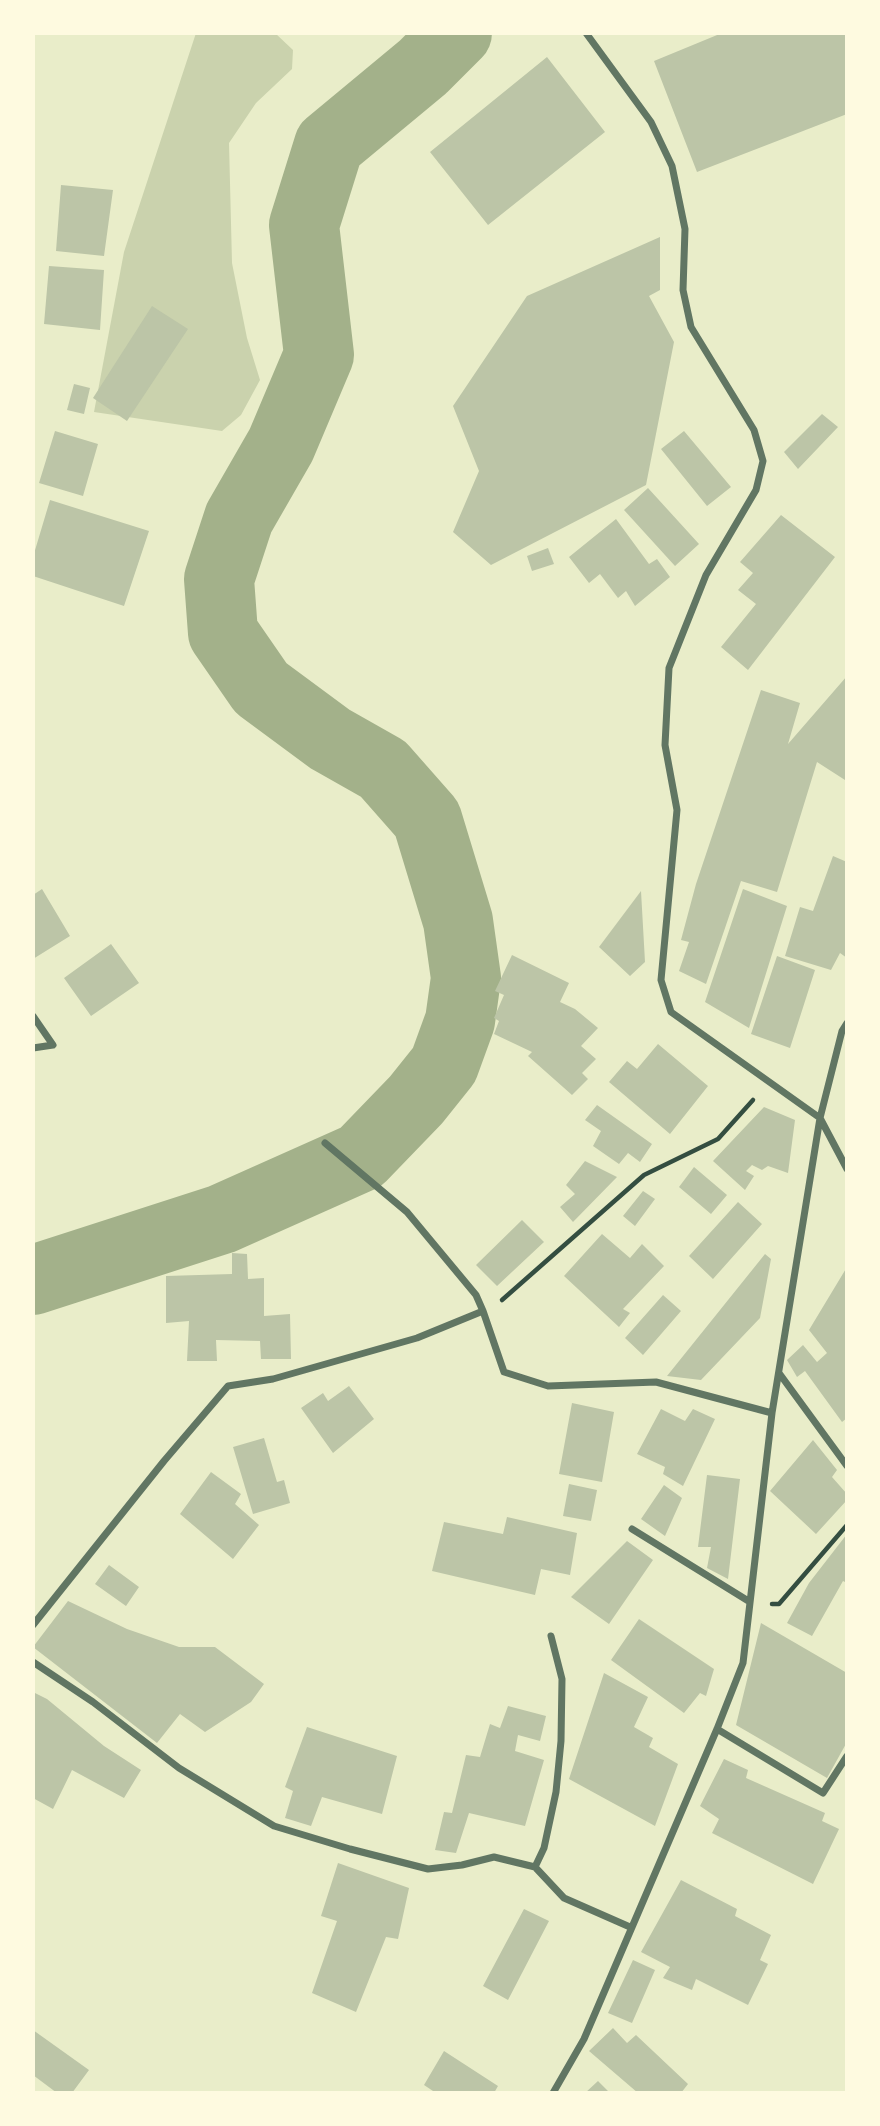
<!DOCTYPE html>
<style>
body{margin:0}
#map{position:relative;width:880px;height:2126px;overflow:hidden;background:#e9edc9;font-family:Karla,sans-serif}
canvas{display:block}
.frame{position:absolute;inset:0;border:35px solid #fefae0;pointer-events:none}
</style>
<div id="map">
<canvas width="880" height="2126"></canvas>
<div class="frame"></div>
</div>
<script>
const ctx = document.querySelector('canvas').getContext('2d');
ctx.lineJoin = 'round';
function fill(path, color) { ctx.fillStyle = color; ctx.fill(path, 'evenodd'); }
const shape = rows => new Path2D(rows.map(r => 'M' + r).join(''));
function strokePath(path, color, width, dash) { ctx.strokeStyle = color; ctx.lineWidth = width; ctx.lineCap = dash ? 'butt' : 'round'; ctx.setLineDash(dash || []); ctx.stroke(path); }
fill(shape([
 [196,33,275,33,293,50,292,69,256,103,229,143,232,263,247,338,260,380,241,415,222,431,94,412,124,252]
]), '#cad2ad');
strokePath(shape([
 [33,1280,222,1219,361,1157,416,1100,444,1065,460,1021,466,978,458,921,427,819,383,769,330,739,261,688,223,633,219,579,239,518,281,445,319,355,304,225,329,145,423,67,457,33]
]), '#a3b18a', 70);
fill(shape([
 [722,33,847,33,847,114,697,172,654,61],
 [547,57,605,132,488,225,430,152],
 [61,185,113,190,104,256,56,251],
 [660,237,660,290,649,296,674,342,646,485,491,565,453,532,479,471,453,406,527,296],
 [49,266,104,270,100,330,44,324],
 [152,306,188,329,127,421,93,398],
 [74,384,90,388,84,414,67,410],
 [822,414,838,427,798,469,784,452],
 [55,431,98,444,83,496,39,483],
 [684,431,731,487,707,506,661,449],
 [648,488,699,544,675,566,624,510],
 [50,500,149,531,124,606,33,576,33,557],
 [781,515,835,557,748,670,721,647,756,604,738,590,753,573,740,562],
 [616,519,649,564,657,559,670,577,635,606,626,591,618,598,600,574,589,583,569,557],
 [548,548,554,564,532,571,527,556],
 [847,676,847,778,845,780,817,762,777,892,741,881,706,984,679,971,689,942,681,940,696,884,761,690,800,703,788,744],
 [833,856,847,862,847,958,840,953,831,970,785,956,800,907,813,911],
 [42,889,70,936,33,959,33,895],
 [743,889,787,906,749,1028,705,1002],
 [641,891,645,962,630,976,599,947],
 [111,944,139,983,91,1016,64,978],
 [512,955,569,983,560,1002,575,1009,598,1028,581,1046,596,1059,582,1073,588,1079,572,1095,528,1056,532,1052,494,1034,499,1021,494,1018,504,995,495,991],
 [777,956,815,970,790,1048,751,1034],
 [658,1044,708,1086,670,1134,609,1082,627,1061,637,1069],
 [597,1105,652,1144,640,1162,628,1153,619,1164,593,1146,601,1131,585,1120],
 [764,1107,795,1120,788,1173,768,1166,762,1170,752,1165,746,1171,754,1176,745,1190,713,1161],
 [585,1161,617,1177,573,1222,560,1207,575,1194,566,1185],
 [694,1167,727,1195,711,1214,679,1187],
 [643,1191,655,1199,635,1226,623,1216],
 [738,1202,762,1224,713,1279,689,1256],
 [522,1220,544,1242,497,1286,476,1265],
 [602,1234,630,1258,642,1244,664,1266,623,1309,630,1313,619,1327,564,1276],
 [232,1253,247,1254,248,1279,264,1278,264,1316,290,1314,291,1359,261,1359,260,1341,216,1340,217,1361,187,1361,189,1321,166,1323,166,1276,232,1274],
 [765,1254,771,1259,760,1318,701,1380,667,1376],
 [847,1267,847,1418,842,1422,805,1371,797,1377,787,1360,803,1345,817,1362,827,1353,809,1330],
 [663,1295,681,1311,643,1355,625,1338],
 [349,1386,374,1419,333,1453,301,1408,323,1393,328,1401],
 [572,1403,614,1412,602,1482,559,1474],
 [661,1409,685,1421,693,1409,715,1419,683,1486,663,1474,665,1467,637,1454],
 [264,1438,277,1482,284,1480,290,1503,253,1514,233,1447],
 [813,1440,837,1470,832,1477,847,1494,847,1500,816,1534,770,1491],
 [211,1472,241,1494,235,1504,259,1525,233,1559,180,1514],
 [707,1475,740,1479,728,1579,707,1568,711,1547,698,1547],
 [569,1484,597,1490,591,1521,563,1516],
 [664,1485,682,1498,665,1536,641,1519],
 [507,1517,577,1533,570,1575,541,1569,535,1595,432,1571,444,1522,503,1534],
 [847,1534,847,1583,843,1581,812,1636,787,1623,809,1583],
 [627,1541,653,1560,609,1624,571,1597],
 [109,1565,139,1587,126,1606,95,1584],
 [68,1601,127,1629,179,1647,215,1647,264,1684,251,1702,205,1732,180,1714,157,1743,33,1647],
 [639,1619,714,1669,706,1696,700,1693,684,1713,611,1660],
 [761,1623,847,1673,847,1742,827,1778,736,1725],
 [604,1673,648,1697,634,1727,653,1738,649,1747,678,1764,655,1826,569,1779],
 [33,1692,47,1699,104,1746,141,1770,124,1798,72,1770,53,1809,33,1798],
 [508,1706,546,1716,540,1741,518,1735,515,1751,544,1760,525,1826,469,1813,456,1853,435,1850,444,1812,452,1813,466,1755,480,1757,490,1724,500,1728],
 [307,1727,397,1756,382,1814,322,1797,311,1826,285,1818,293,1791,285,1787],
 [724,1759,748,1770,746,1778,825,1813,822,1821,839,1829,813,1884,712,1833,719,1819,700,1806],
 [338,1863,409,1888,398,1939,386,1937,356,2012,312,1993,337,1921,321,1916],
 [681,1880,737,1909,735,1916,771,1935,760,1960,768,1964,748,2005,696,1979,692,1990,663,1978,670,1967,641,1952],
 [524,1909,549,1921,508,2000,483,1986],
 [633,1960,655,1970,632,2023,608,2013],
 [613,2028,627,2043,636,2035,688,2084,681,2093,638,2093,589,2051],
 [33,2030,89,2070,72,2093,57,2093,33,2075],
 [444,2051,498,2086,494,2093,436,2093,424,2085],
 [598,2081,610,2093,585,2093]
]), '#bcc5a7');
strokePath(shape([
 [502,1300,644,1175,718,1139,753,1100],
 [772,1604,779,1604,847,1525]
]), '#344e41', 4.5);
strokePath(shape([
 [586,33,651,122,672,166,685,229,683,290,691,327,754,430,763,461,756,490,706,575,669,668,665,745,677,810,661,980,671,1012,820,1118,847,1169],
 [33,1016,53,1045,33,1048],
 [325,1143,407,1212,476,1295,483,1311],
 [779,1373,847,1466],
 [632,1529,750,1602],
 [33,1625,164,1461,228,1386,273,1379,417,1338,483,1311,504,1372,548,1386,656,1382,772,1413],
 [33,1662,93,1702,179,1768,274,1826,350,1849,428,1869,462,1865,494,1857,535,1867,564,1898,630,1927],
 [717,1729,823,1793,847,1756],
 [535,1867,544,1848,556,1792,561,1741,562,1679,551,1636],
 [553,2093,584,2039,717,1729,743,1663,772,1413,820,1118,842,1031,847,1023]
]), '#617663', 7);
</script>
